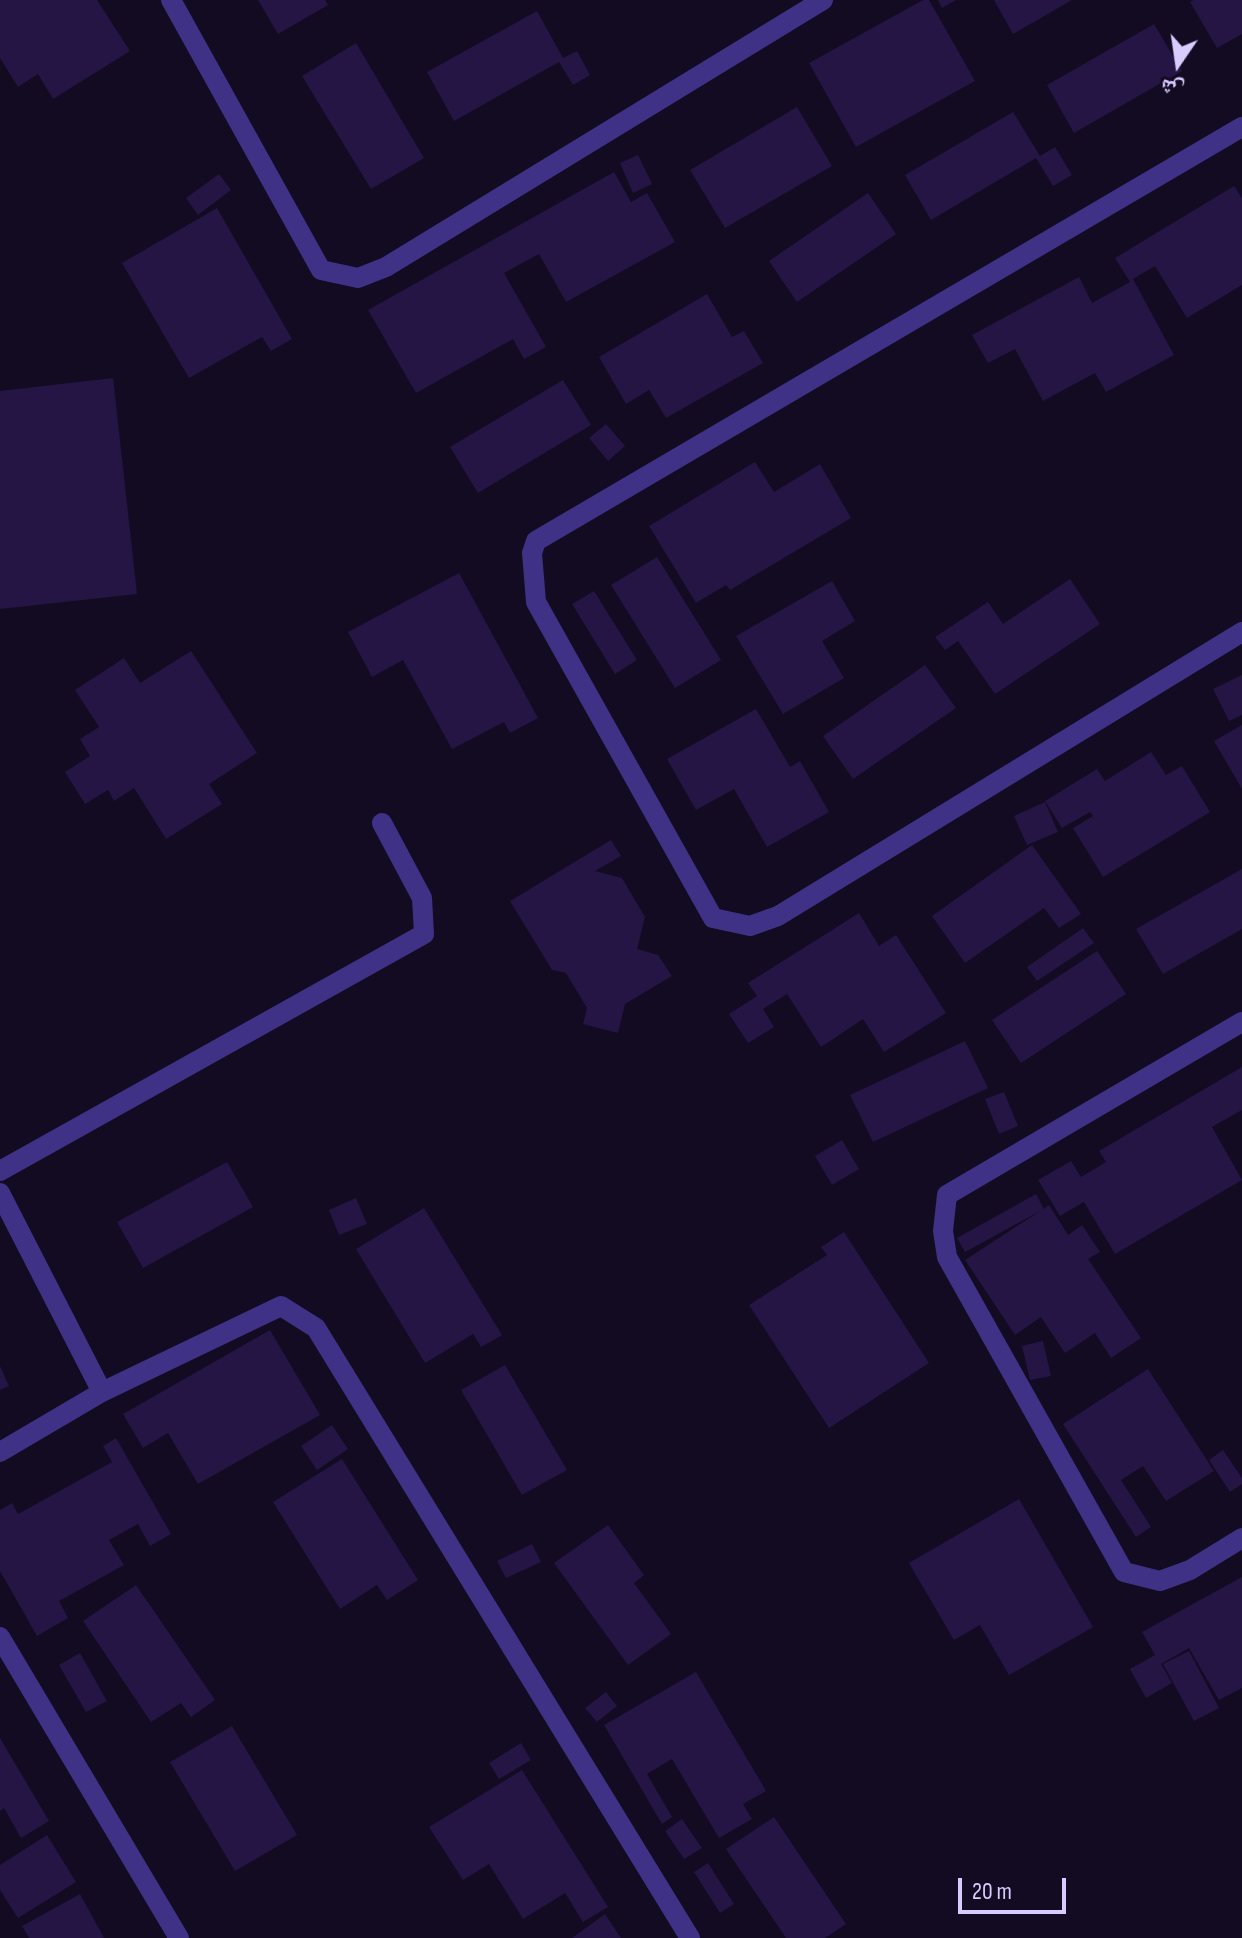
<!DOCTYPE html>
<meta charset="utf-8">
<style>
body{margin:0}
#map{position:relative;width:1242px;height:1938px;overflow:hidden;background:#120b21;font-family:"Sofia Sans Condensed","Noto Naskh Arabic",sans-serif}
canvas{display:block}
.north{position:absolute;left:1138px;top:24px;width:80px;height:80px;-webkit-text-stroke:6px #120b21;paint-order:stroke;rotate:193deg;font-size:22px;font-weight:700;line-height:32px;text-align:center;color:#d8cbff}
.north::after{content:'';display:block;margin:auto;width:28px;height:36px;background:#d8cbff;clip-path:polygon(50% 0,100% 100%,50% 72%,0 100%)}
.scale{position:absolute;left:958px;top:1878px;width:108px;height:36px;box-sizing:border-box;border:4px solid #d8cbff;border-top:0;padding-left:10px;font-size:24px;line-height:28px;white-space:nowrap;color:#d8cbff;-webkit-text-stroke:6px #120b21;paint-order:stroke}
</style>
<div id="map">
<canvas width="1242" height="1938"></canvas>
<div class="north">ش</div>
<div class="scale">20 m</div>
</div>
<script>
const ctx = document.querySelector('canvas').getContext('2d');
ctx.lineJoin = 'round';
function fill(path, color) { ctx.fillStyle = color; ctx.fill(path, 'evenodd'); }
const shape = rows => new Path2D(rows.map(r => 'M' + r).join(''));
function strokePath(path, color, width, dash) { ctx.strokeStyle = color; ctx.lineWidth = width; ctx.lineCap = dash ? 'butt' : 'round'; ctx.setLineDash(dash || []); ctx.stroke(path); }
fill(shape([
 [0,0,97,0,130,51,53,99,38,74,18,87,0,58],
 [258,0,325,0,328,5,278,34],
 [923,0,929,0,975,81,856,147,809,63],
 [938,0,956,0,942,8],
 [994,0,1072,0,1013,34],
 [1193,0,1242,0,1242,34,1217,48,1190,2],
 [537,11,563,58,577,51,590,75,573,85,559,62,454,121,427,72],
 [1154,24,1182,71,1074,133,1047,85],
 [356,43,424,158,371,189,302,76],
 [797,107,832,166,725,228,690,170],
 [1013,112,1040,156,1055,147,1072,175,1053,186,1036,158,931,220,905,175],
 [638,155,652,184,633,193,620,163],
 [614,172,631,202,647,193,675,242,566,302,539,254,504,273,546,347,524,359,513,339,416,393,368,310],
 [219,174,231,190,198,215,186,198],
 [1234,186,1242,198,1242,285,1187,318,1155,266,1133,279,1174,355,1106,392,1095,373,1043,401,1015,349,988,363,972,335,1079,277,1092,303,1130,282,1115,258],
 [868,193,896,234,797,302,769,261],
 [217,208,292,339,271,351,262,337,189,378,122,263],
 [707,294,732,337,744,331,763,363,666,418,649,390,626,404,599,357],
 [113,378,137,594,0,609,0,391],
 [563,380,591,425,478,493,450,447],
 [606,424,625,446,608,461,589,438],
 [755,462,774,492,820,464,851,518,730,590,726,585,696,603,649,526],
 [657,557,721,660,675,688,611,585],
 [459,573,538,718,510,733,504,722,452,749,403,660,372,677,348,632],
 [1070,579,1100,624,995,694,958,641,945,650,935,637,988,602,1003,624],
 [832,581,855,621,822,641,844,678,783,714,736,636],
 [594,591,637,660,615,674,572,604],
 [191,651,257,753,209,784,222,804,166,839,134,788,114,801,108,790,85,804,65,772,90,756,80,739,99,727,75,690,124,658,140,683],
 [925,665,956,708,853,779,823,736],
 [1242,675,1242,715,1229,721,1213,689],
 [756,709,790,767,800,761,829,812,767,847,734,789,696,810,667,759],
 [1242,725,1242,789,1214,741],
 [1151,752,1166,775,1182,766,1210,812,1103,877,1073,828,1093,816,1090,812,1062,828,1045,801,1097,769,1105,781],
 [1045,802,1058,832,1027,845,1014,816],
 [611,840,621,856,595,871,622,878,645,917,637,949,658,955,672,976,625,1004,618,1033,583,1024,587,1008,566,973,552,970,510,901],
 [1032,845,1081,914,1059,928,1044,908,965,963,932,916],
 [1242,869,1242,929,1163,974,1136,929],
 [859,913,879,946,896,935,946,1013,884,1052,863,1019,821,1047,787,994,763,1009,774,1027,748,1043,729,1014,757,996,748,983],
 [1083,928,1094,943,1037,981,1027,967],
 [1097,951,1126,994,1021,1063,992,1020],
 [965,1041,988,1088,873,1142,850,1095],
 [1242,1067,1242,1110,1212,1127,1242,1180,1115,1254,1084,1202,1060,1216,1038,1180,1071,1161,1081,1177,1106,1162,1099,1151],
 [1004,1092,1018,1126,999,1134,985,1099],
 [842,1140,859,1169,832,1185,815,1156],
 [227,1162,253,1207,143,1268,117,1222],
 [1036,1194,1044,1209,1049,1205,1068,1235,1082,1225,1100,1252,1088,1259,1141,1338,1111,1358,1095,1333,1065,1353,1041,1317,1015,1335,965,1260,1040,1211,965,1252,957,1238],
 [356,1198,367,1224,339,1235,329,1210],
 [424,1208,502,1335,481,1347,473,1334,425,1363,356,1249],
 [844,1232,929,1363,829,1428,749,1305,827,1255,821,1247],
 [270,1330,320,1415,198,1484,168,1433,143,1448,123,1414],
 [1043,1341,1051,1376,1030,1380,1022,1346],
 [505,1365,567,1470,522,1495,461,1390],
 [0,1366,9,1386,0,1390],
 [1148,1369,1214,1471,1166,1501,1143,1466,1121,1480,1151,1527,1136,1537,1063,1424],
 [332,1425,348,1449,317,1470,301,1446],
 [116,1438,171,1534,150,1546,138,1524,109,1540,124,1565,59,1601,68,1618,37,1636,0,1571,0,1510,12,1503,18,1514,112,1462,103,1446],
 [1223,1450,1242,1478,1242,1484,1230,1492,1209,1460],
 [342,1459,418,1580,387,1600,377,1585,340,1609,273,1502],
 [1019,1499,1093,1627,1009,1675,980,1625,954,1640,909,1563],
 [608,1525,644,1575,634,1583,671,1634,628,1665,554,1563],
 [532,1544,541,1562,506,1578,497,1561],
 [1242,1577,1242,1688,1219,1700,1189,1648,1161,1664,1172,1683,1146,1698,1130,1669,1155,1655,1142,1632],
 [136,1585,215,1700,191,1717,181,1703,151,1722,83,1621],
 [1189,1651,1219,1708,1194,1721,1163,1664],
 [80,1653,107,1701,86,1712,59,1665],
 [696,1672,766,1791,743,1804,752,1819,719,1838,672,1759,647,1774,672,1817,662,1824,604,1725],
 [606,1692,617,1706,597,1722,585,1708],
 [232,1726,297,1835,235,1871,170,1762],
 [0,1738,49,1821,21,1838,4,1808,0,1811],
 [521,1743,531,1760,499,1779,489,1763],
 [522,1770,608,1907,583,1922,565,1893,523,1919,489,1864,463,1880,429,1827],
 [774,1817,846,1924,825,1938,786,1938,726,1849],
 [682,1819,702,1848,684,1859,665,1831],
 [47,1835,76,1882,18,1918,0,1890,0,1865],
 [708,1863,734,1904,720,1913,694,1872],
 [80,1894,104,1938,29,1938,22,1926],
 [605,1914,621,1938,572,1938]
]), '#251544');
strokePath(shape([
 [171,0,321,270,358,278,386,267,823,0],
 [1242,127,536,541,532,553,536,602,713,918,750,926,778,916,1242,632],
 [1242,1022,947,1195,943,1231,947,1257,1124,1572,1160,1581,1190,1570,1242,1538],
 [0,1171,424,934,422,898,382,823],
 [0,1193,102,1392],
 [0,1452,102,1392,281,1306,316,1328,690,1938],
 [0,1637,179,1938]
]), '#3f3185', 20);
</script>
